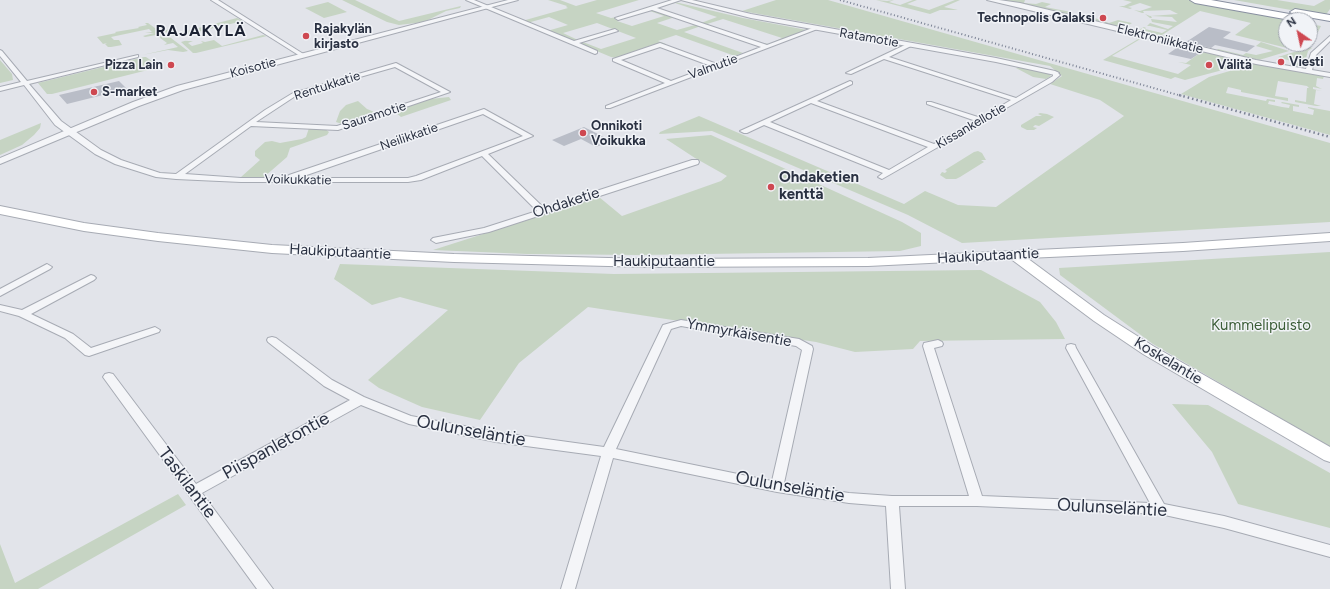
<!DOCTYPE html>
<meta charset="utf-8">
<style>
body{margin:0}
#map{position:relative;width:1330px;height:589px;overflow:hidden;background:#e2e4ea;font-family:Figtree,sans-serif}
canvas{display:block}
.north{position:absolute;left:1278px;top:12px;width:40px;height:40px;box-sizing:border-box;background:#f1f3f7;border:1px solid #a1a5af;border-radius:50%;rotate:326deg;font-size:11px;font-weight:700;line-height:16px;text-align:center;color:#2a3142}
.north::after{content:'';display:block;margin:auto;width:14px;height:18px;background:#ce4851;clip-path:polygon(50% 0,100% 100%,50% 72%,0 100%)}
</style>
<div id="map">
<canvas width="1330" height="589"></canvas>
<div class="north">N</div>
</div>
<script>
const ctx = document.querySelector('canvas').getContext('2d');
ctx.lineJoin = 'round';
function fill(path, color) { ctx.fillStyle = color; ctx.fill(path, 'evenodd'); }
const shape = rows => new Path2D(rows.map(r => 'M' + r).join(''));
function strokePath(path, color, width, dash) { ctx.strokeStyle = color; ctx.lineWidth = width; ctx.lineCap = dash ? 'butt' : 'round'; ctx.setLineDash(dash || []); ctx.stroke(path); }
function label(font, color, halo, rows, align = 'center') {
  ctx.font = font + ' Figtree,sans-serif'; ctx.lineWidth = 3; ctx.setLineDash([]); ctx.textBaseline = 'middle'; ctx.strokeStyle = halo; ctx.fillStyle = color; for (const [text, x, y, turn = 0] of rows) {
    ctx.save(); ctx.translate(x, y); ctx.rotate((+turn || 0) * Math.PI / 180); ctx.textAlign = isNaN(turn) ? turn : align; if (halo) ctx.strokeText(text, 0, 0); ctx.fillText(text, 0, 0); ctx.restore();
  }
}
fill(shape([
 [342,0,355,0,399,21,461,6,460,8,446,11,424,22,399,25,387,22],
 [548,0,560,0,576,6,597,0,639,0,596,13,611,18,617,17,624,18,617,21,632,26,664,16,647,10,656,10,675,17,657,23,677,30,695,25,701,26,684,32,743,53,735,56,676,35,658,41,666,44,652,45,616,58,611,57,580,44,583,42,601,49,636,38,597,23,563,33,580,41,572,41,547,31,568,25,549,17,527,23,522,21,568,8,566,7,567,6],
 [776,0,828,0,1330,143,1330,222,962,243,908,215,712,131,659,134,660,132,699,116,904,204,925,191,958,205,996,207,1124,116,1100,100,1050,84,1062,76,1050,66,742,11],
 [876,0,887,1,894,0,889,2,900,5,913,0,917,0,907,4,929,10,955,0,960,0,944,7,958,10,940,10,930,14],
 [1000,0,1025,0,1024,3,1036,4,1042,2,1051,4,1045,7,1071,12,1068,15,1024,4],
 [1123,0,1188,0,1291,20,1286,20,1286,44,1310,44,1310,24,1321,26,1312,44,1291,49,1235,35,1251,23,1200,11,1162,35,1173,38,1171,40,1137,31,1144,27,1146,28,1145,29,1162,33,1167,30,1150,26,1147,26,1150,23,1168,29,1173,26,1152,22,1151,19,1177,22,1172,17,1151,16,1152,18,1150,18,1145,14,1150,16,1178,14,1170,10,1143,11,1144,13,1142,13,1134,10,1140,11,1152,7,1140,3,1128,7,1132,8,1130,9,1119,6,1124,6,1132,2],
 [1234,0,1277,0,1314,6,1325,0,1330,0,1330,9,1325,16],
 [328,2,347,12,324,18,305,8],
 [675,2,743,18,807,30,771,44,764,45,762,43,769,44,782,38,723,19,707,24,715,28,713,28,693,21,701,23,717,17,675,3,659,7],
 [1086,15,1109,23,1118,20,1132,23,1124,28,1084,18,1084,17],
 [237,18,243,21,176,37,163,31,173,28,179,33],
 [145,23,148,23,159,31,158,32,162,32,171,38,188,51,183,52,168,50,142,55,178,47,173,43,164,45,167,43,156,35,145,37,143,36,154,33,145,33,152,32,149,29,111,37,114,40,119,40,122,45,111,47,108,47,105,44,107,43,103,44,97,37,116,33,115,32,139,28,138,27,147,25],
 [263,35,267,36,196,53,193,53,181,42,191,39,185,41,193,41,188,43,192,46,203,43,201,41,205,42,214,40,222,46],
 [1138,36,1148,38,1142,38,1112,56,1178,74,1191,65,1178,62,1186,63,1200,53,1202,54,1203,52,1249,63,1185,80,1175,77,1171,79,1103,60,1140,38,1136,37],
 [1261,42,1289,51,1259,60,1217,50,1218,49,1243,55,1246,53,1256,55,1273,51,1256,46],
 [1310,47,1312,48,1308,51,1304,66,1290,65,1291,61,1278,57],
 [144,57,146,57,155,63,153,65,156,68,52,94,47,94,38,83],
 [0,60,12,74,13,80,0,83],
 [1254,64,1324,76,1323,79,1317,78,1316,86,1322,89,1313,87,1313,89,1322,91,1316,90,1314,104,1321,106,1316,106,1295,102,1295,100,1306,102,1307,88,1309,88,1307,86,1278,81,1275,96,1288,98,1288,101,1241,92,1241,90,1228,87,1226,93,1266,101,1267,99,1275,100,1275,102,1269,101,1268,104,1282,107,1289,108,1290,105,1281,103,1282,102,1299,105,1299,107,1293,106,1293,111,1313,115,1314,110,1308,108,1308,107,1330,111,1330,135,1181,94,1209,77],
 [1020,67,1048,73,1051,76,1046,79,1033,77,1016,68],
 [449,97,451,100,401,117,394,111,430,99],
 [358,101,367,109,377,113,342,124,336,122,340,111,346,105],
 [1040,113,1047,114,1054,117,1039,126,1035,125,1033,127,1037,128,1034,130,1027,130,1021,127,1021,125,1036,116,1042,116,1038,114],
 [41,123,40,128,34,135,22,145,0,155,0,140],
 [309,128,325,129,329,132,327,135,290,148,287,157,264,177,250,178,241,177,260,160,255,156,255,151,265,142,272,141,280,143,302,139,306,137],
 [711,135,902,222,921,233,921,246,900,251,640,255,527,254,433,250,599,197,622,216,721,181,727,176,695,158,666,139],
 [978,151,982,153,986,160,981,160,984,162,960,177,956,179,946,179,940,175,942,172,945,173,947,171,945,170,974,152],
 [1330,252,1330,447,1153,344,1060,275,1059,268],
 [340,264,614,274,981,270,1040,302,1056,322,1065,339,920,341,913,349,855,352,816,342,588,307,519,363,480,420,422,407,379,388,368,380,448,310,400,297,372,305,334,279],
 [1172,404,1208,405,1330,473,1330,528,1238,504,1212,452],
 [178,494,186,505,38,589,0,589,0,544,15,583]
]), '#c6d4c3');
fill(shape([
 [1209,27,1231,32,1223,38,1255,46,1247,52,1215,45,1211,48,1186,42],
 [1178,47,1204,53,1200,53,1191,59,1168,54],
 [119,81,127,89,67,104,59,95],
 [584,127,612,141,596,147,581,139,564,146,552,140]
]), '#b9bdc7');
const minor = shape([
 [211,0,218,0,305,55,300,56,211,0],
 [466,0,474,0,574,41,615,29,618,31,579,43,597,51,597,53,595,54,466,0],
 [672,0,681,0,657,8,767,45,815,27,820,28,610,108,606,108,606,106,665,83,613,61,613,59,660,43,717,64,761,47,652,10,618,20,615,18,672,0],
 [660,47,711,66,671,81,621,60,660,47],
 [987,0,999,0,1020,3,1256,60,1306,69,1311,53,1330,36,1330,41,1316,55,1312,70,1330,73,1330,77,1256,64,987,0],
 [909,43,911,44,911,46,889,57,1016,98,1053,76,1053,72,1057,72,1060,75,1052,82,882,179,878,177,883,173,764,125,747,133,744,133,740,131,850,81,852,82,852,84,817,101,934,144,976,121,927,104,927,102,931,102,981,118,1011,100,884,59,851,74,846,73,909,43],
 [811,103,928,147,889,170,770,122,811,103],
 [0,50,2,51,27,81,138,55,138,57,29,84,61,121,101,150,121,160,160,173,176,174,265,110,293,93,396,63,450,92,338,130,251,126,185,174,241,178,288,178,289,175,484,109,533,136,488,154,544,208,692,160,698,160,699,162,698,164,489,232,436,243,431,240,433,238,484,228,537,211,482,156,421,180,408,182,241,182,176,179,156,177,115,164,95,154,55,125,24,85,0,91,0,87,21,82,0,56,0,50],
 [395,67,441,92,337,126,256,122,297,95,395,67],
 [483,114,523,136,416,176,408,178,298,178,483,114],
 [47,264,52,267,50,269,0,296,0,289,47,264],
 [91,275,94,276,96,278,94,280,31,314,73,334,91,348,155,327,160,330,159,332,89,356,85,355,65,338,19,316,0,311,0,305,22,310,91,275],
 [681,320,799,339,812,346,813,349,784,483,849,493,892,496,969,496,923,346,924,343,938,340,942,342,943,344,942,346,934,348,982,496,1150,503,1066,348,1067,345,1071,344,1075,345,1076,348,1164,504,1224,516,1330,545,1330,557,1224,528,1160,514,977,506,899,506,905,589,891,589,886,506,849,503,777,492,613,458,575,589,561,589,601,456,496,442,409,424,361,405,202,493,273,589,257,589,103,377,105,374,109,373,113,374,196,484,350,400,324,386,268,342,267,340,268,338,272,337,276,338,332,380,364,397,411,416,496,432,604,447,662,327,663,325,681,320],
 [681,326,796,346,802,350,772,481,616,449,671,329,681,326]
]);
const tertiary = shape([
 [508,0,518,0,183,90,139,106,0,164,0,158,133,102,177,86,508,0],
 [681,0,692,0,751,14,996,58,1055,71,1059,73,1055,75,996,62,751,18,681,0]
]);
const secondary = shape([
 [0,206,84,223,158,233,272,245,454,254,647,259,868,258,1183,243,1330,233,1330,241,1183,251,1027,258,1104,315,1153,346,1330,447,1330,462,1324,460,1143,354,1094,321,1011,259,868,266,647,267,454,262,272,253,158,241,84,231,0,214,0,206]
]);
const motorway = shape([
 [1190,0,1211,0,1295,15,1290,12,1295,9,1330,15,1330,21,1296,15,1311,18,1312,20,1310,22,1310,20,1290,20,1195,3,1190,0]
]);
strokePath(minor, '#a7abb4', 2);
strokePath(tertiary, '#a7abb4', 2);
strokePath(secondary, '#a7abb4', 2);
strokePath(motorway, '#8990a1', 2);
fill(minor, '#f4f5f8');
fill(tertiary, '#f4f5f8');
fill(secondary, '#fff');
fill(motorway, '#fff');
strokePath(shape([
 [840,0,1182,96]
]), '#7b8294', 2, [1, 2.5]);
strokePath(shape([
 [1179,95,1330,137]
]), '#7b8294', 2.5, [1.5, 3]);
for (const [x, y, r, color] of [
 [1103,18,4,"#ce4851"],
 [306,36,4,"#ce4851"],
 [1281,62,4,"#ce4851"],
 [171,65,4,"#ce4851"],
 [1209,65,4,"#ce4851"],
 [94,92,4,"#ce4851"],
 [583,133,4,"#ce4851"],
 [771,187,4,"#ce4851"]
]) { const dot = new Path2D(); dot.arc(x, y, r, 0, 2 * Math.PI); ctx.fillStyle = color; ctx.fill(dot); strokePath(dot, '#f1f3f7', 1.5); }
label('bold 13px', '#2a3142', '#f1f3f7', [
 ["Technopolis Galaksi",1095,18,"right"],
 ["Rajakylän",314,29],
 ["kirjasto",314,44],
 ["Viesti",1289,62],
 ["Pizza Lain",163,65,"right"],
 ["Välitä",1217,65],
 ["S-market",102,92],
 ["Onnikoti",591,126],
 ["Voikukka",591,141]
], 'left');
label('13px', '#2a3142', '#f1f3f7', [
 ["Ratamotie",869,38,10],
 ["Elektroniikkatie",1160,39,14],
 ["Valmutie",713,67,-20],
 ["Koisotie",253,68,-15],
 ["Rentukkatie",327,86,-18],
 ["Sauramotie",374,116,-18],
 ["Kissankellotie",971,126,-30],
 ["Neilikkatie",409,137,-19],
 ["Voikukkatie",298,180,1]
]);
label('bold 15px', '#2a3142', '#f1f3f7', [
 ["Ohdaketien",779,178],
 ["kenttä",779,195]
], 'left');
label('15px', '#2a3142', '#f1f3f7', [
 ["Ohdaketie",566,203,-18],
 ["Haukiputaantie",340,252,3],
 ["Haukiputaantie",988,256,-3],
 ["Haukiputaantie",664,262],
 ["Ymmyrkäisentie",739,333,10],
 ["Koskelantie",1168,361,31]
]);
label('15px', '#3b5d37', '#f1f3f7', [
 ["Kummelipuisto",1261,326]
]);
ctx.letterSpacing = '1px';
label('bold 16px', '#1c2233', '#f1f3f7', [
 ["RAJAKYLÄ",201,31]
]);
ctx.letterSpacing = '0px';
label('18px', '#2a3142', '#f1f3f7', [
 ["Oulunseläntie",471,431,10],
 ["Piispanletontie",276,446,-29],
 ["Taskilantie",187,483,53],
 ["Oulunseläntie",790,487,10],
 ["Oulunseläntie",1112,508,3]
]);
</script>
